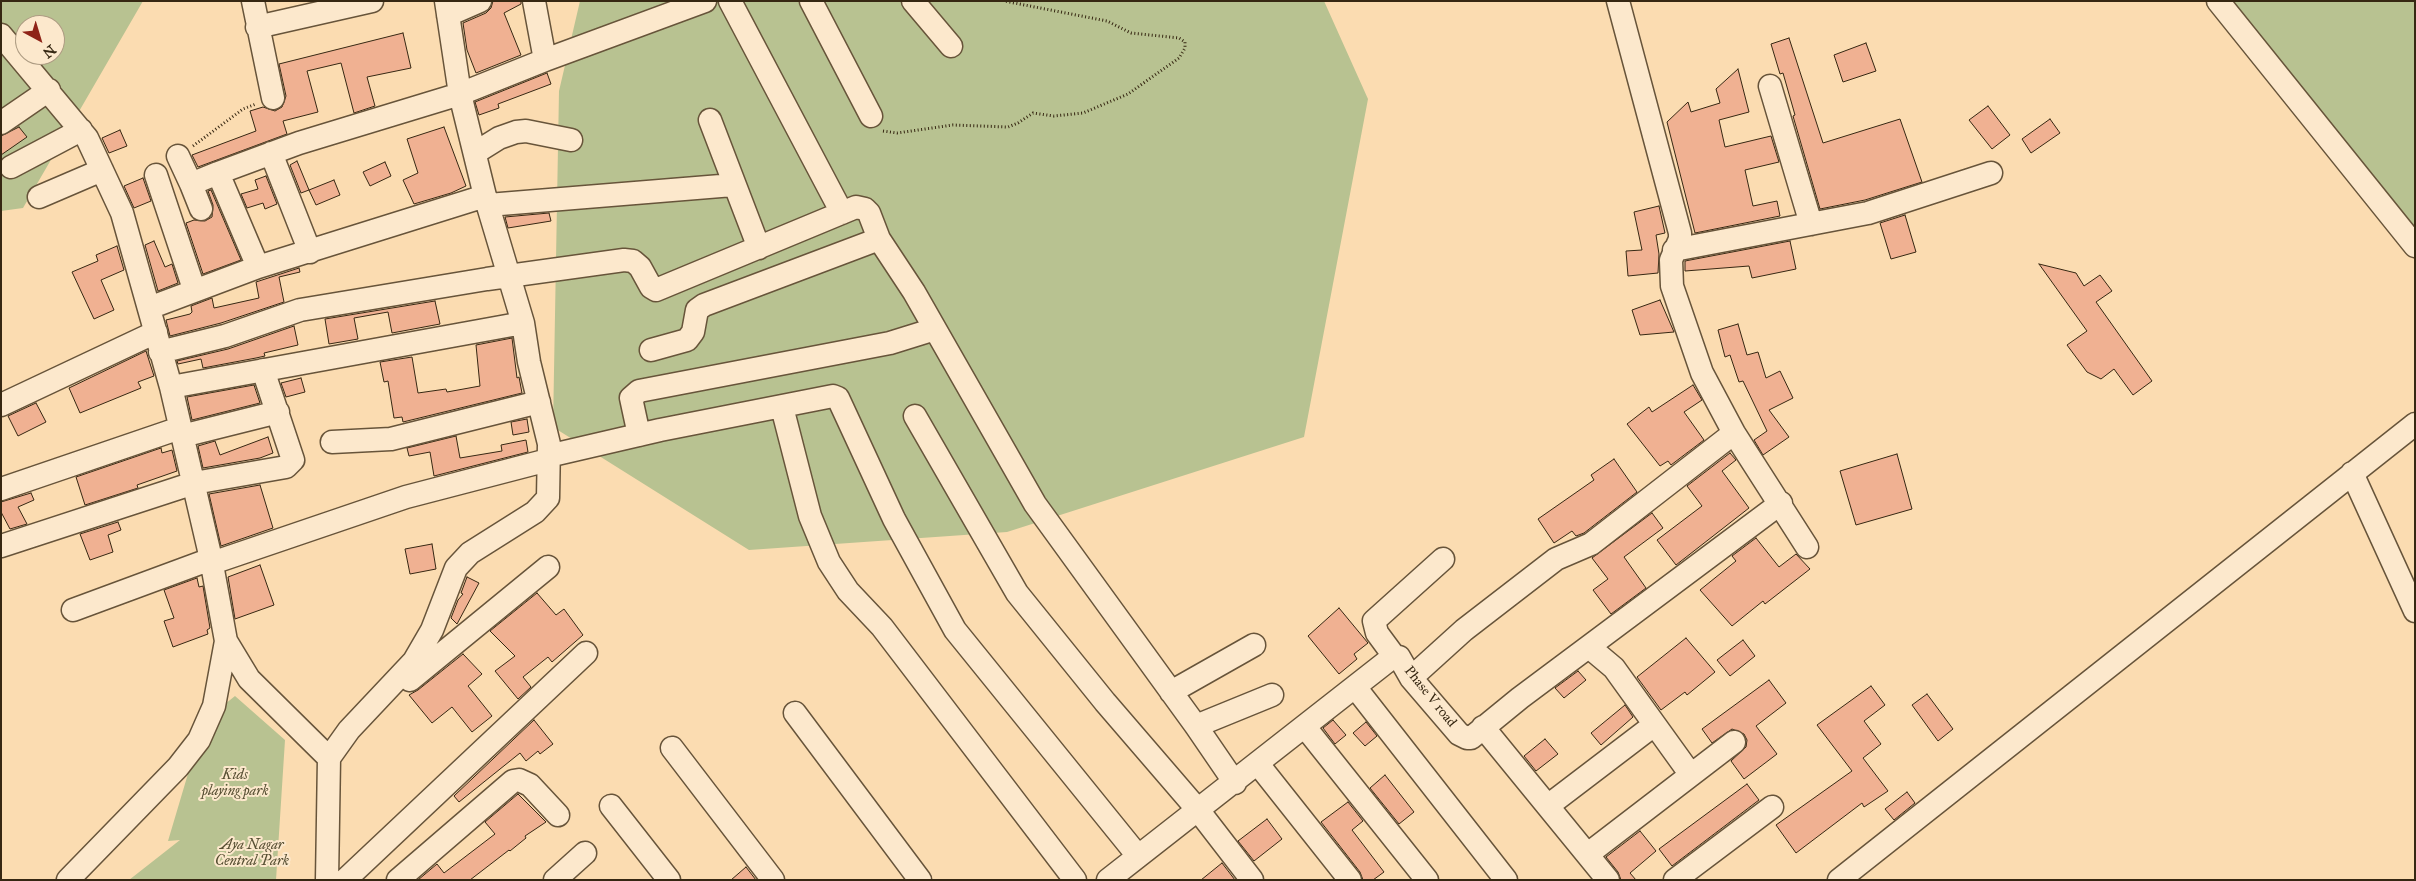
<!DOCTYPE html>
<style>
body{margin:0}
#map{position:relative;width:2416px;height:881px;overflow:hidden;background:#fbdcb1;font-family:"IM FELL Great Primer",serif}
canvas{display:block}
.frame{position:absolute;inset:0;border:2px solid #362712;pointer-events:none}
.north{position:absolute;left:15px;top:15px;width:50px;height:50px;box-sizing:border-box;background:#fce8cc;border:1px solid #ad9b82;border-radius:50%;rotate:141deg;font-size:14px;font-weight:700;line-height:20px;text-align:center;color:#362712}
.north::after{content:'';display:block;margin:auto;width:18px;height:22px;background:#8f2418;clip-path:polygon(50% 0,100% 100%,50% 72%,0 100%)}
</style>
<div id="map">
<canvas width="2416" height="881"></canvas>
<div class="frame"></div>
<div class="north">N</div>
</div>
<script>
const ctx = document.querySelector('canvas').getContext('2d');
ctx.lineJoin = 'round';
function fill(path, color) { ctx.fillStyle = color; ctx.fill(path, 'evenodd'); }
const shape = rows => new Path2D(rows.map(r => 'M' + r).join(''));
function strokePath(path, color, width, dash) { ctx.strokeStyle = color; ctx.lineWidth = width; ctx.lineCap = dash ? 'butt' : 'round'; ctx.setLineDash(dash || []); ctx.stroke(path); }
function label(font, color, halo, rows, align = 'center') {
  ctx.font = font + ' "IM FELL Great Primer",serif'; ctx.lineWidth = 4; ctx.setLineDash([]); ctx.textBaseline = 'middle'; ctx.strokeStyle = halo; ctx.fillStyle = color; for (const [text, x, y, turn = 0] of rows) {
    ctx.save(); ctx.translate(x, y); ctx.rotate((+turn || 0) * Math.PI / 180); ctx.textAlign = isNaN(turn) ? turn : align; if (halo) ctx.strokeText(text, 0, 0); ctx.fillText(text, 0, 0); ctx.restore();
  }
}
fill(shape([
 [1,1,143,1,23,208,1,211],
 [25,25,55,25,55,55,25,55],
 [580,1,1324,1,1368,99,1304,437,1007,532,749,550,553,427,559,91],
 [2228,1,2415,1,2415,232],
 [235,696,285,740,276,880,129,880,180,840,168,841,190,767,220,708]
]), '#b8c291');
const building = shape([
 [493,1,521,1,521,4,504,13,521,55,476,73,467,50,463,23,486,13,491,8,493,1],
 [403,33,411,68,367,77,375,106,354,113,341,63,307,71,318,112,283,121,287,134,198,167,192,155,256,131,250,111,263,107,275,111,282,107,286,96,279,64,403,33],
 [1789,38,1823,143,1900,119,1922,182,1865,200,1820,209,1793,116,1795,115,1783,73,1780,74,1771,44,1789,38],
 [1866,43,1876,71,1843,82,1834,55,1866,43],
 [1738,69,1749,112,1719,120,1725,147,1771,136,1779,162,1745,170,1753,206,1777,201,1780,216,1695,233,1667,122,1688,102,1691,112,1720,103,1716,89,1738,69],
 [547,73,551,84,498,104,499,108,479,115,475,102,547,73],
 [1988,106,2010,135,1992,149,1969,120,1988,106],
 [2050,119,2060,133,2031,153,2022,139,2050,119],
 [19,127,27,137,1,155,1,136,19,127],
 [444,127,466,186,451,193,414,204,403,180,418,173,407,139,444,127],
 [120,130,127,146,109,153,102,138,120,130],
 [297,161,309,190,301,193,290,165,297,161],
 [385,162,391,176,370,186,363,172,385,162],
 [266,176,277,204,265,209,263,203,247,208,241,194,258,189,255,180,266,176],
 [143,178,151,201,134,208,124,186,143,178],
 [334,180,340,195,316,205,309,190,334,180],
 [211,190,241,260,203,274,186,223,194,220,205,221,212,217,213,205,208,191,211,190],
 [1659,206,1665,233,1656,235,1659,254,1658,273,1628,276,1626,251,1642,250,1634,212,1659,206],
 [549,213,551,221,508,228,505,217,549,213],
 [1905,215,1916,252,1891,259,1880,223,1905,215],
 [154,241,165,267,172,264,178,283,158,291,145,245,154,241],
 [1790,241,1796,269,1752,278,1749,266,1685,271,1685,261,1790,241],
 [117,246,124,270,101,280,114,310,94,319,72,272,98,261,96,255,117,246],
 [2039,264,2076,273,2084,286,2100,275,2112,291,2096,302,2152,381,2133,395,2114,369,2101,379,2087,372,2067,345,2087,331,2039,264],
 [299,268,300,272,279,277,284,302,221,323,170,336,166,320,190,314,192,312,191,306,212,298,214,308,259,298,256,282,299,268],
 [1660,300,1674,332,1640,335,1632,310,1660,300],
 [435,301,440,324,392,333,388,312,354,318,358,339,329,344,325,319,435,301],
 [1738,324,1747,355,1758,352,1766,378,1780,371,1793,398,1769,410,1789,437,1763,455,1754,440,1767,431,1743,381,1739,382,1730,355,1725,357,1718,330,1738,324],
 [294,326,298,345,264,353,265,356,256,358,203,368,201,359,178,364,177,361,228,349,294,326],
 [512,338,517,378,519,377,522,393,403,422,402,417,394,418,388,381,384,382,380,362,412,357,418,393,446,389,447,392,480,386,476,345,512,338],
 [146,351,154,376,138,382,141,388,80,413,69,388,146,351],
 [301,378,305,392,286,397,281,383,301,378],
 [254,385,260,403,192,420,187,397,254,385],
 [1693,385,1702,400,1684,412,1704,440,1671,465,1668,461,1660,466,1627,424,1649,407,1652,412,1693,385],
 [36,403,46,422,18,436,8,416,36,403],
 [527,419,529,432,513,435,511,422,527,419],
 [456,436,460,458,502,451,501,445,526,440,528,452,434,476,430,452,409,456,407,448,456,436],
 [268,437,273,453,260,458,203,468,198,446,215,441,220,455,268,437],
 [161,448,162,453,172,450,177,471,137,485,138,488,85,505,76,477,161,448],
 [1730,453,1736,460,1722,471,1749,508,1676,565,1657,540,1702,506,1687,486,1730,453],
 [1897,454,1912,509,1856,525,1840,471,1897,454],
 [1614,459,1637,492,1584,533,1576,536,1572,531,1554,543,1538,519,1594,480,1591,475,1614,459],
 [260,485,273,528,221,546,209,494,260,485],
 [31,493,34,500,18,507,27,524,10,529,1,512,1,502,31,493],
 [1652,513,1663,528,1624,557,1646,588,1611,614,1593,590,1608,579,1592,558,1652,513],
 [118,522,121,530,108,535,113,552,90,560,80,534,118,522],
 [1756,538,1779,567,1796,554,1810,569,1765,604,1763,601,1732,626,1700,590,1736,561,1732,556,1756,538],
 [432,544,436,569,410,574,405,549,432,544],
 [260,565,274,605,235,619,228,577,260,565],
 [467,577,479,583,457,624,451,618,458,600,463,594,461,593,467,577],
 [197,578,199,587,203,586,210,628,207,630,208,634,173,647,164,621,174,618,164,590,197,578],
 [537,593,556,615,564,609,583,635,552,662,548,657,523,677,531,687,518,699,495,671,515,656,490,631,537,593],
 [1339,608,1368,643,1354,654,1357,659,1339,674,1308,636,1339,608],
 [1686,638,1715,672,1687,695,1685,692,1661,710,1637,677,1686,638],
 [1743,640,1755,656,1730,676,1717,660,1743,640],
 [463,654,482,674,468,686,492,716,472,732,452,707,432,723,409,695,418,690,463,654],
 [1578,671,1586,680,1564,698,1555,688,1578,671],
 [1769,680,1786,703,1756,726,1777,754,1744,779,1731,761,1746,747,1747,740,1744,734,1732,729,1712,743,1702,729,1769,680],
 [1871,686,1885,705,1864,721,1881,744,1863,758,1888,791,1864,807,1862,803,1796,853,1776,825,1852,771,1817,725,1871,686],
 [1927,694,1953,729,1938,741,1912,705,1927,694],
 [1625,705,1633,717,1601,745,1591,733,1625,705],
 [534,720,553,744,540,754,538,751,526,761,520,753,459,802,454,796,534,720],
 [1333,720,1346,735,1335,744,1323,728,1333,720],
 [1366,722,1377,736,1365,746,1353,733,1366,722],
 [1545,739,1558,754,1536,771,1524,756,1545,739],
 [1385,775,1414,812,1399,824,1370,788,1385,775],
 [1747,784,1759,800,1672,866,1659,849,1747,784],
 [1907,792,1915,803,1894,820,1885,809,1907,792],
 [518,794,546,822,525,836,526,838,510,851,509,850,470,880,418,880,437,864,444,873,495,834,485,822,518,794],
 [1348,802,1363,821,1352,830,1384,872,1373,880,1363,880,1360,872,1321,822,1348,802],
 [1267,819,1282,839,1254,861,1238,841,1267,819],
 [1640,831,1656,851,1630,873,1636,880,1621,880,1618,872,1606,857,1640,831],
 [1222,863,1235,880,1201,880,1222,863],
 [746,867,756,880,731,880,746,867]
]);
fill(building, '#f0b192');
strokePath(building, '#362712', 1);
const minor = shape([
 [253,1,273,98],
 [534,1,545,60],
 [730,1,842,213],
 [811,1,871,116],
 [913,1,951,46],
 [1618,1,1680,233,1680,239,1671,260,1672,286,1702,373,1734,433,1807,547],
 [2218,1,2415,246],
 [448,15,480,1],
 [257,27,372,1],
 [1,35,87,138,122,213,171,387,211,559,226,641,249,679,329,758],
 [1770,86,1811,224],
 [710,120,759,248],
 [1,123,49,90],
 [271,153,310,252],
 [475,153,499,138,516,132,526,131,571,140],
 [178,156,191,184],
 [11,167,81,130],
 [218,173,258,267],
 [156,175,194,289],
 [39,197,102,170],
 [488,205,733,185],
 [201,209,191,184,218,173,299,143,460,94,545,60,705,1],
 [1674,250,1868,213,1991,173],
 [149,308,258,267,485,196],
 [651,350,687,340,693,332,697,310,704,305,879,239],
 [160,352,225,336,300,310,487,279,624,260,633,261,640,267,651,287,656,290,856,207,865,209,869,213,879,239,914,292,1035,504,1196,726,1235,783],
 [171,387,523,323],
 [1,405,156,332],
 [782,407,810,516,829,562,848,591,882,627,1075,880],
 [915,416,1017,593,1105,702,1198,810,1252,880],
 [639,435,631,398,639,391,890,343,935,329],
 [182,436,278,412],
 [332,442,391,439,539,402],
 [548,456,660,430,833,396,838,398,894,519,955,630,1138,856],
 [2352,473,2415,611],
 [1,489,180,428],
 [1,546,194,483,286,467,293,460,263,370],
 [212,563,406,497,548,460],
 [73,610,211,559],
 [1589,647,1614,668,1691,775],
 [1394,656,1377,633,1374,621,1443,559],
 [1411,678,1464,630,1556,559,1591,544,1734,433],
 [410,680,548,567],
 [1355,687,1506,880],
 [1171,692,1254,645],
 [795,713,920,880],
 [1196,726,1272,695],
 [1305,727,1427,880],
 [1483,727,1608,880],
 [672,748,773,880],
 [1258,764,1350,880],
 [1549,805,1654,725],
 [611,806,669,880],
 [1588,854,1734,742],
 [68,880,178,767,199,740,214,706,226,641],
 [327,880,329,758,349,730,414,661,432,630,456,568,470,553,535,512,548,498,549,444,529,362,523,323,485,196,460,94,446,1],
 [345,880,586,653],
 [398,880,513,781,519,780,530,785,558,815],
 [555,880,585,853],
 [1108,880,1394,656,1399,657,1411,678,1459,734,1467,738,1471,738,1520,698,1781,503],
 [1675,880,1772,807],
 [1839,880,2415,424]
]);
strokePath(minor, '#67543a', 25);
strokePath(shape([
 [883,131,897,133,953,125,1008,127,1018,123,1033,113,1054,116,1083,113,1128,94,1179,58,1185,48,1185,42,1179,38,1131,33,1107,21,1004,1],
 [193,146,243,109,256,104]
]), '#362712', 3, [1, 2.5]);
strokePath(minor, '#fce8cc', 22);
label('14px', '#362712', '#fce8cc', [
 ["Phase V road",1430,697,51]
]);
label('italic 14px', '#564e32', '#fce8cc', [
 ["Kids",235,776],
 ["playing park",235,792],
 ["Aya Nagar",252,846],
 ["Central Park",252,862]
]);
</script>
